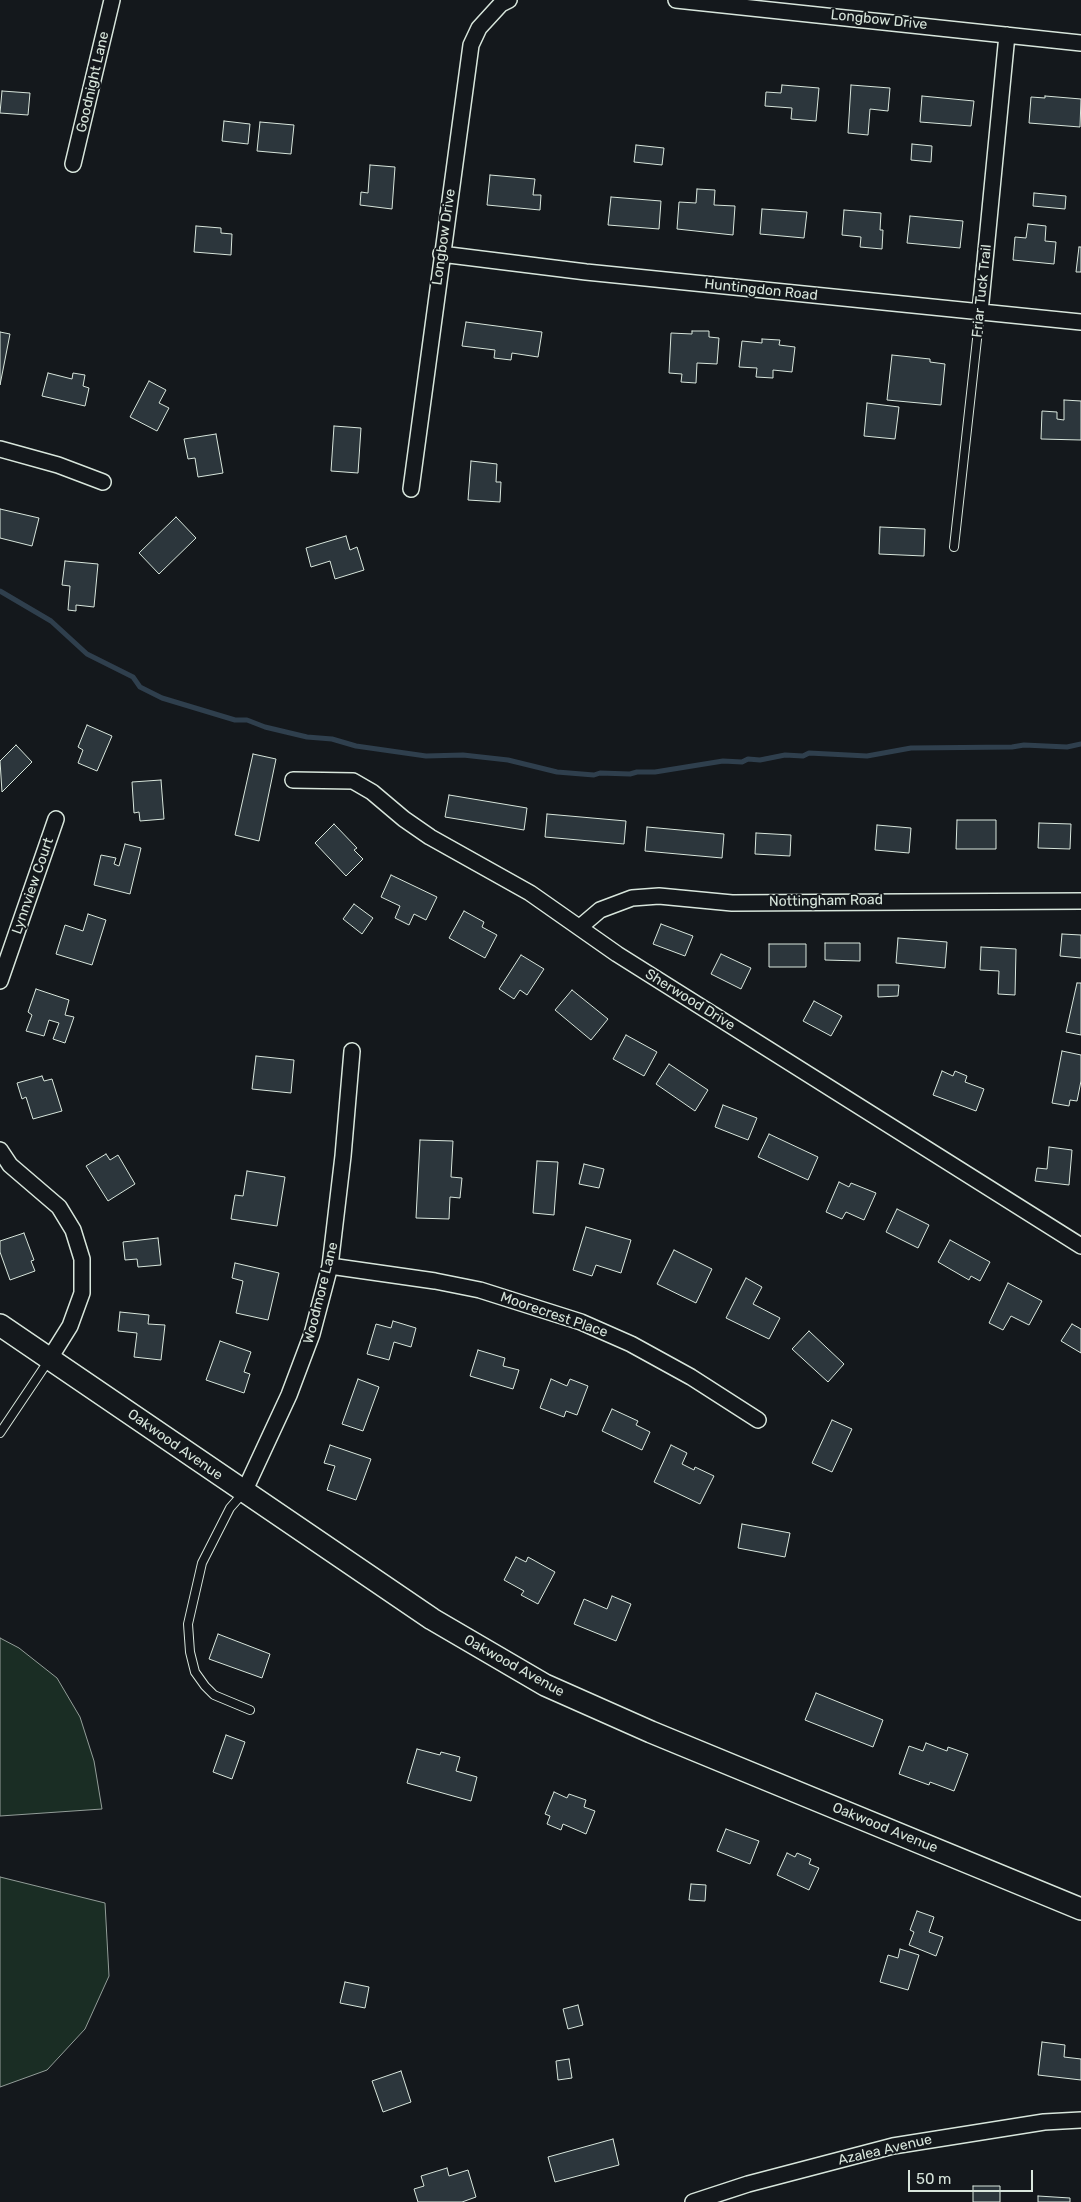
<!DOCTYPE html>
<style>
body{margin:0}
#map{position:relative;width:1081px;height:2202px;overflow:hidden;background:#14181c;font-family:Rubik,sans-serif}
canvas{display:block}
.scale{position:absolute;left:908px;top:2170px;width:125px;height:22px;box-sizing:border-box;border:2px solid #d8e6dc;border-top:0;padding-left:6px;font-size:15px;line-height:18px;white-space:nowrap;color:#d8e6dc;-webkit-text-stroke:4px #14181c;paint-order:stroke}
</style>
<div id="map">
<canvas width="1081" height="2202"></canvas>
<div class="scale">50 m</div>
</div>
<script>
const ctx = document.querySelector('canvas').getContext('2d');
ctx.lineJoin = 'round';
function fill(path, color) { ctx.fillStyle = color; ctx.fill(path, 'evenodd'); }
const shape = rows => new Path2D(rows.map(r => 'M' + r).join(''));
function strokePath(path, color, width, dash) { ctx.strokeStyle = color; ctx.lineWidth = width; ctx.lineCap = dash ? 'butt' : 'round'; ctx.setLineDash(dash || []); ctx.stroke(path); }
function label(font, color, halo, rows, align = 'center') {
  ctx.font = font + ' Rubik,sans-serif'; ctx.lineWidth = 4; ctx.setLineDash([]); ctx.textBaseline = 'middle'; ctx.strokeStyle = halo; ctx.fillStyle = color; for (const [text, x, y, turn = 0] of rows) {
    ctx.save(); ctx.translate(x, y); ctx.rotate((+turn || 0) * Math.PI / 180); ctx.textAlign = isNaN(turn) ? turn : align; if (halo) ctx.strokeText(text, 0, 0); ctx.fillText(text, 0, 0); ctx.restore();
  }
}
const green = shape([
 [0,1638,19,1648,57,1678,80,1717,94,1761,102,1809,0,1816,0,1638],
 [0,1877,105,1903,109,1976,85,2029,47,2070,0,2087,0,1877]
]);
fill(green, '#1a2d24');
strokePath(green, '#939e99', 1);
strokePath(shape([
 [0,591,51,621,87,654,133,677,140,687,162,698,235,720,247,720,265,727,307,737,332,739,356,746,426,756,463,755,508,760,557,772,594,775,600,773,630,774,637,772,655,772,723,761,742,762,748,759,760,760,785,755,803,756,809,753,867,756,911,748,1012,747,1024,745,1067,747,1081,744]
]), '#2f3f4d', 5);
const building = shape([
 [782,85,819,88,816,121,791,119,792,108,765,106,766,92,781,93,782,85],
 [851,85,890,88,888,111,870,109,868,135,848,133,851,85],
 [2,91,30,93,28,115,0,113,2,91],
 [922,96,974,101,971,126,920,122,922,96],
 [1045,96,1081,99,1080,127,1029,123,1031,97,1045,98,1045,96],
 [224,121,250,124,248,144,222,141,224,121],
 [260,122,294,125,291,154,257,151,260,122],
 [912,144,932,146,931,162,911,160,912,144],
 [636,145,664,148,662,165,634,162,636,145],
 [370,165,395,167,392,209,360,205,361,192,368,193,370,165],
 [490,175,535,179,533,195,541,195,540,210,487,205,490,175],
 [697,189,715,190,714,205,735,206,733,235,677,229,679,202,696,203,697,189],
 [1034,193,1066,196,1065,209,1033,206,1034,193],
 [611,197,661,201,659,229,608,225,611,197],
 [762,209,807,212,804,238,760,234,762,209],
 [844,210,881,213,880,230,883,230,882,249,860,247,861,237,842,235,844,210],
 [910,216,963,221,960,248,907,243,910,216],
 [1028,224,1046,226,1045,241,1056,242,1054,264,1013,260,1015,237,1026,238,1028,224],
 [196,226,221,228,221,233,232,234,231,255,194,252,196,226],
 [1079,247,1081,247,1081,272,1076,272,1079,247],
 [466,322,542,332,538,357,512,353,511,360,494,358,495,350,462,346,466,322],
 [692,331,709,331,709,337,719,338,717,364,697,363,696,383,681,382,682,374,669,373,671,333,692,334,692,331],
 [0,332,10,334,0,385,0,332],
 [762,339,780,340,779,345,795,347,792,372,773,370,773,378,756,377,757,368,739,367,742,341,762,343,762,339],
 [892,355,930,359,930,362,945,364,941,405,887,400,892,355],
 [48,373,72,379,73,373,85,375,83,386,89,388,85,406,42,396,48,373],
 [149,381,166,390,159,403,169,408,157,431,130,417,149,381],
 [1064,400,1081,401,1081,440,1041,439,1042,411,1057,412,1057,419,1064,420,1064,400],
 [867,403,899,407,895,439,864,436,867,403],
 [334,426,361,428,358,473,331,471,334,426],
 [216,434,223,473,198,477,195,458,188,459,184,439,216,434],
 [471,461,497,464,496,482,501,482,500,502,468,500,471,461],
 [0,509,39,518,32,546,0,538,0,509],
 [176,517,196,538,159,574,139,553,176,517],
 [880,527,925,529,924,556,879,554,880,527],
 [346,536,350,550,357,547,364,570,335,579,330,561,311,567,306,548,346,536],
 [65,561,98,564,94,607,76,605,76,611,68,610,70,586,62,585,65,561],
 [87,725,112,736,97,771,78,763,83,750,78,747,87,725],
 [16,745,32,762,2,792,0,761,16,745],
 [253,754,276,759,259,841,235,835,253,754],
 [161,780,164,819,140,821,139,812,134,813,132,782,161,780],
 [449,795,527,808,524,830,445,817,449,795],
 [547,814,626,821,624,844,545,837,547,814],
 [957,820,996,820,996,849,956,849,957,820],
 [1039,823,1071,824,1070,849,1038,848,1039,823],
 [334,824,357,848,354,850,363,859,346,876,315,843,334,824],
 [877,825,911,828,909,853,875,850,877,825],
 [647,827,724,834,722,858,645,851,647,827],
 [756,833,791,835,790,856,755,854,756,833],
 [125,844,141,848,130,894,94,885,101,855,116,858,114,864,119,866,125,844],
 [391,875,437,897,426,920,414,914,409,925,395,918,400,906,381,897,391,875],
 [354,904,373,918,362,934,343,919,354,904],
 [464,911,484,922,482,927,497,935,485,958,449,938,464,911],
 [88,914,106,920,92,965,56,954,65,925,83,931,88,914],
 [661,924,693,936,685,956,653,944,661,924],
 [1062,934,1081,935,1081,958,1060,956,1062,934],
 [898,938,947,942,945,968,896,963,898,938],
 [825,943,860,943,860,961,825,960,825,943],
 [769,944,806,944,806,967,769,967,769,944],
 [981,947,1016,949,1015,995,998,994,999,971,980,970,981,947],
 [721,954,751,968,741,989,711,974,721,954],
 [521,955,544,969,527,995,520,990,514,999,499,989,521,955],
 [1077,983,1081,983,1081,1035,1066,1032,1077,983],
 [878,985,899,985,898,996,878,997,878,985],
 [36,989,69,1000,65,1015,74,1017,65,1043,53,1039,59,1023,49,1020,44,1036,26,1031,32,1015,28,1012,36,989],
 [572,990,608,1019,591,1040,555,1010,572,990],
 [814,1001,842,1016,831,1036,803,1021,814,1001],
 [626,1035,657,1052,644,1076,613,1059,626,1035],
 [1062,1051,1081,1055,1081,1081,1077,1101,1070,1100,1069,1106,1052,1103,1062,1051],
 [256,1056,294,1060,291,1093,252,1089,256,1056],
 [669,1064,708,1090,695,1111,656,1084,669,1064],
 [942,1071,953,1076,955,1071,967,1076,965,1082,984,1089,976,1111,933,1095,942,1071],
 [42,1076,44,1081,52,1079,62,1111,33,1119,26,1097,22,1099,17,1083,42,1076],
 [723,1105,757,1118,748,1140,715,1127,723,1105],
 [769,1134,818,1157,808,1180,758,1157,769,1134],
 [420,1140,453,1141,451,1177,462,1178,460,1198,450,1197,449,1219,416,1218,420,1140],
 [1049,1147,1072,1150,1069,1185,1035,1181,1037,1168,1047,1169,1049,1147],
 [106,1154,110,1160,118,1155,135,1184,108,1201,86,1166,106,1154],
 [537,1161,558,1162,554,1215,533,1213,537,1161],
 [584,1164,604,1169,599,1188,579,1184,584,1164],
 [247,1171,285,1177,277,1226,231,1219,235,1195,243,1196,247,1171],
 [839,1182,849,1187,851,1183,876,1193,864,1220,846,1212,842,1219,826,1212,839,1182],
 [897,1209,929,1225,918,1248,886,1232,897,1209],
 [586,1227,631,1240,621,1273,596,1265,592,1276,573,1270,586,1227],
 [24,1233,34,1260,31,1261,35,1271,10,1280,0,1252,0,1241,24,1233],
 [158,1238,161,1265,138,1267,137,1259,125,1260,123,1242,158,1238],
 [950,1240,990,1262,980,1281,971,1276,969,1280,938,1262,950,1240],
 [674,1250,712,1269,696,1303,657,1284,674,1250],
 [235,1263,279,1273,268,1320,236,1313,243,1281,232,1278,235,1263],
 [746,1278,762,1287,753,1304,780,1318,769,1339,726,1318,746,1278],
 [1008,1283,1042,1301,1029,1325,1011,1316,1003,1330,989,1323,1008,1283],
 [120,1312,149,1315,148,1324,165,1325,161,1360,134,1357,137,1333,118,1331,120,1312],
 [393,1321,416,1328,411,1347,394,1342,389,1360,367,1354,376,1324,391,1328,393,1321],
 [1072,1324,1081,1329,1081,1353,1061,1341,1072,1324],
 [809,1331,844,1364,828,1382,792,1349,809,1331],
 [220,1341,251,1352,244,1372,250,1374,244,1393,206,1380,220,1341],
 [478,1350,505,1358,503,1366,519,1370,513,1389,470,1376,478,1350],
 [358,1379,379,1387,363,1431,342,1424,358,1379],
 [551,1379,567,1386,570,1379,588,1386,577,1415,566,1411,564,1417,540,1408,551,1379],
 [612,1409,638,1421,636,1425,650,1432,642,1450,602,1431,612,1409],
 [832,1420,852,1429,832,1472,812,1463,832,1420],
 [330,1445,371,1459,356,1500,327,1490,335,1466,324,1463,330,1445],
 [671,1445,687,1453,682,1464,694,1470,695,1467,714,1476,700,1504,654,1482,671,1445],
 [742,1524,790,1533,785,1557,738,1548,742,1524],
 [516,1557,526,1562,528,1557,555,1572,538,1604,521,1595,524,1591,504,1580,516,1557],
 [612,1596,631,1604,616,1641,574,1624,584,1599,607,1609,612,1596],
 [218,1634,270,1654,262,1678,209,1659,218,1634],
 [816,1693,883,1720,873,1747,805,1720,816,1693],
 [226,1735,245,1742,232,1779,213,1772,226,1735],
 [926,1743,947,1751,948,1747,968,1754,954,1791,930,1782,929,1785,899,1774,909,1746,923,1751,926,1743],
 [417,1749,440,1755,441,1752,460,1757,456,1771,477,1777,471,1801,407,1783,417,1749],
 [554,1792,567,1798,569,1794,586,1800,584,1807,595,1811,586,1834,563,1824,561,1830,547,1824,550,1816,545,1814,554,1792],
 [726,1829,759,1841,750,1864,717,1851,726,1829],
 [787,1853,795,1857,797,1853,811,1859,809,1864,819,1868,809,1890,777,1875,787,1853],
 [691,1884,706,1885,705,1901,689,1900,691,1884],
 [917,1911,934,1917,929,1932,943,1937,936,1956,909,1945,914,1932,910,1930,917,1911],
 [900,1949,919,1955,908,1990,880,1982,888,1955,898,1958,900,1949],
 [345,1982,369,1987,365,2008,340,2003,345,1982],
 [578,2005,583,2025,568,2029,563,2009,578,2005],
 [1042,2042,1065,2045,1064,2057,1081,2059,1081,2080,1038,2075,1042,2042],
 [569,2059,572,2078,558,2080,556,2061,569,2059],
 [401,2071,411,2102,383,2112,372,2081,401,2071],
 [613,2139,619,2165,555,2182,548,2157,613,2139],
 [447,2168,449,2176,468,2170,476,2197,462,2202,418,2202,414,2189,424,2186,421,2176,447,2168],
 [973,2186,1000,2186,1000,2202,973,2202,973,2186],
 [1038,2196,1070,2198,1070,2202,1038,2202,1038,2196]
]);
fill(building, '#2c363c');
strokePath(building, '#d8e6dc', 1);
const lane = shape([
 [954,547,980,312],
 [0,1433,49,1360],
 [244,1492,230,1508,202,1563,188,1624,190,1652,195,1672,205,1686,214,1695,250,1710]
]);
const street = shape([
 [676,0,1081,43],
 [73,164,112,0],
 [441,254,586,272,1081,322],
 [980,312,1007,35],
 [0,449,58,465,103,482],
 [411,489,471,45,479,28,501,4,509,0],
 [293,780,353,781,372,792,404,819,430,837,530,893,617,954,1081,1246],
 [580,927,600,910,632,898,659,896,732,903,1081,901],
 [0,981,56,819],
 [0,1150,10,1165,59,1207,73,1230,82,1259,82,1293,70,1326,50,1358],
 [330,1266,435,1281,480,1290,581,1322,631,1344,691,1377,758,1420],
 [244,1492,289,1395,312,1334,330,1266,343,1156,352,1051],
 [693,2202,748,2184,893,2146,1044,2122,1081,2120]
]);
const secondary = shape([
 [0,1325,432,1619,545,1685,651,1732,1081,1909]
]);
strokePath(lane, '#d8e6dc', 10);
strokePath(street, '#d8e6dc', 18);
strokePath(secondary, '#d8e6dc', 24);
strokePath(lane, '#14181c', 8);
strokePath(street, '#14181c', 15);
strokePath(secondary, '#14181c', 21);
label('14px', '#d8e6dc', '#14181c', [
 ["Longbow Drive",879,20,6],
 ["Goodnight Lane",93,82,-77],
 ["Longbow Drive",444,237,-82],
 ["Huntingdon Road",761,290,6],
 ["Friar Tuck Trail",982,291,-84],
 ["Lynnview Court",33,886,-71],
 ["Nottingham Road",826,901,-1],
 ["Sherwood Drive",690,1000,32],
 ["Woodmore Lane",321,1293,-76],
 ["Moorecrest Place",554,1315,19],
 ["Oakwood Avenue",175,1445,35],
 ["Oakwood Avenue",514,1666,29],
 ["Oakwood Avenue",885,1828,22],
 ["Azalea Avenue",885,2150,-13]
]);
</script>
